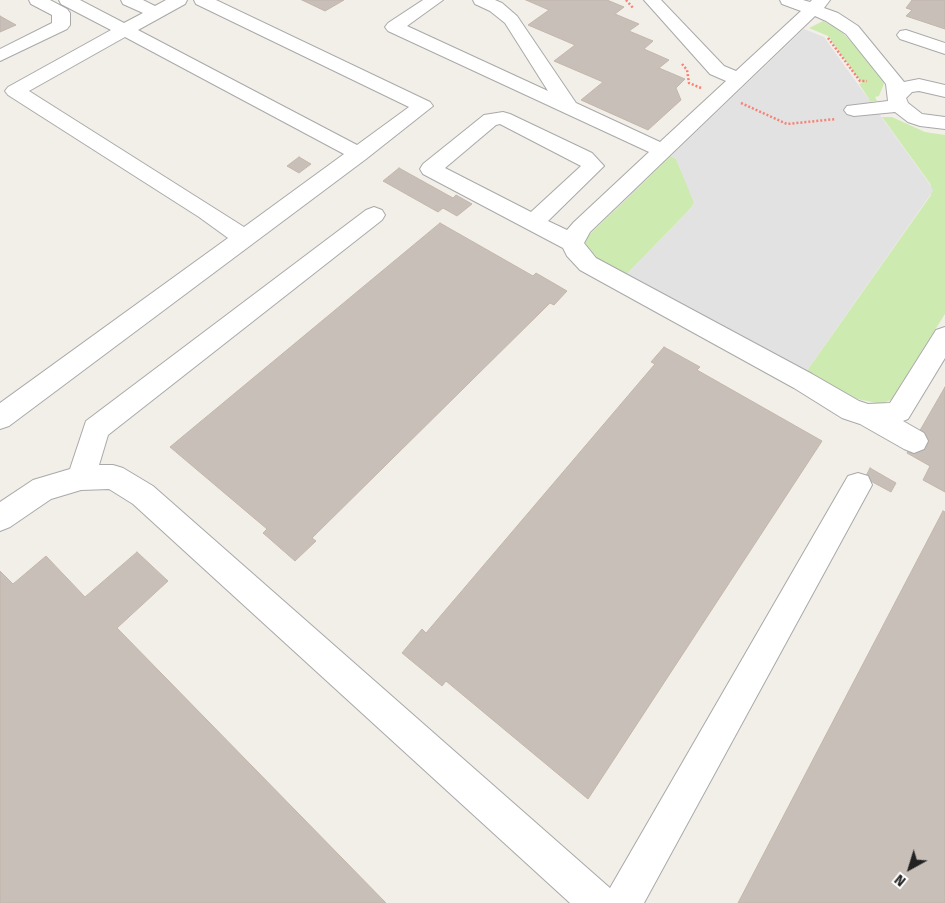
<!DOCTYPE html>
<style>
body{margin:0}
#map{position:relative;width:945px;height:903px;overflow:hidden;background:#f2efe9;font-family:"Fira Sans",sans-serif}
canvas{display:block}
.north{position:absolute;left:885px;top:843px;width:50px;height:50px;-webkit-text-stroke:4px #fff;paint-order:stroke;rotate:219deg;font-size:14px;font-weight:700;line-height:20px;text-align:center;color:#222}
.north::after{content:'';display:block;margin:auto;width:18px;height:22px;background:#222;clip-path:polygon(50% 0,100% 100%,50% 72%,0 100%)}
</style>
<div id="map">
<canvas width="945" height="903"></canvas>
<div class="north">N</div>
</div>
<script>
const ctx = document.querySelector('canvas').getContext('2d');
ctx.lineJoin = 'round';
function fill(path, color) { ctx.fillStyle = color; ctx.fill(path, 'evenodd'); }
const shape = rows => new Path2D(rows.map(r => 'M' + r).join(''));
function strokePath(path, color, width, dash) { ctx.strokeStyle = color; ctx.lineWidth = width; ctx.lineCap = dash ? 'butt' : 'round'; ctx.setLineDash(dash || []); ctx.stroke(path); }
fill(shape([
 [823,21,838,28,883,75,884,84,879,96,875,97,877,101,859,103,869,99,859,84,862,83,828,36,809,28],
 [882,117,892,117,925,132,945,135,945,314,891,400,881,404,857,399,806,372,931,195,931,185],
 [671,156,676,159,693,197,694,203,691,208,626,275,593,258,585,244,588,236]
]), '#cdebb0');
fill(shape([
 [804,29,824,37,931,186,933,191,806,372,626,275,691,208,694,203,676,159,671,156]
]), '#e2e2e2');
const building = shape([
 [302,0,344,0,325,11,302,0],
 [526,0,607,0,624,7,615,14,639,24,629,31,653,41,644,49,669,60,659,68,685,79,676,88,681,100,648,130,581,100,603,82,554,61,575,45,528,25,549,10,526,0],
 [912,0,945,0,945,29,906,16,912,10,906,8,912,0],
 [0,16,16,25,0,32,0,16],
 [299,157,311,164,299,173,287,166,299,157],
 [399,168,453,198,456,195,472,204,457,216,443,208,438,212,383,181,399,168],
 [440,223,533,276,536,273,567,291,554,305,550,303,312,538,316,541,295,561,263,533,267,529,170,447,440,223],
 [664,347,700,367,697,370,822,441,588,799,446,681,442,686,402,653,422,629,426,633,655,364,651,362,664,347],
 [945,387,945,492,923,480,930,466,907,453,945,387],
 [870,468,896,483,891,492,865,478,870,468],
 [943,511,945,512,945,903,738,903,943,511],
 [137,552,168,581,117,628,386,903,0,903,0,571,13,584,46,556,85,597,137,552]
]);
fill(building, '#c7bfb8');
strokePath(building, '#c4b6ab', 1);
const minor = shape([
 [29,0,50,0,67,9,70,13,70,25,67,29,0,61,0,49,52,23,52,15,31,4,29,0],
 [59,0,80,0,124,23,143,13,123,4,121,0,143,0,155,6,166,0,187,0,185,4,138,30,357,145,409,107,196,4,194,0,216,0,430,102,433,106,366,159,9,426,0,429,0,403,228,238,199,217,8,95,5,91,8,87,111,30,61,4,59,0],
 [125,37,344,154,244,227,29,91,125,37],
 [423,0,443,0,407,26,548,91,505,23,490,11,475,4,473,0,495,0,502,3,517,16,576,103,660,142,726,81,710,74,644,0,661,0,724,66,736,71,801,11,782,4,780,0,803,0,810,2,812,0,830,0,824,8,838,13,858,26,904,82,919,79,945,85,945,97,919,91,912,92,906,98,908,103,922,114,945,117,945,129,920,126,908,122,895,112,854,116,847,114,844,110,847,106,888,101,886,84,846,34,826,21,815,16,590,232,584,243,596,258,812,374,859,401,868,404,890,403,936,330,945,327,945,358,908,419,903,421,924,433,928,441,924,449,914,453,904,449,860,424,842,418,794,388,580,270,567,256,563,248,423,174,420,169,423,164,484,115,503,112,510,114,592,153,604,166,548,221,567,230,574,222,649,152,388,31,385,27,388,23,423,0],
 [500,124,581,166,531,212,445,168,496,125,500,124],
 [906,30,945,43,945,54,900,39,897,35,900,31,906,30],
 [374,207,382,210,385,215,382,220,108,435,99,465,113,465,123,468,153,486,610,888,848,476,858,473,868,476,872,485,644,903,570,903,133,504,109,489,81,490,51,499,10,527,0,531,0,502,33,480,70,469,86,421,366,210,374,207]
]);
strokePath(minor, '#a9a9a9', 2);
strokePath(shape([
 [626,0,634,9],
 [828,38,860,81,867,81],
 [682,64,687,70,689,83,701,88],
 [741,103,787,124,836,119]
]), '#fa8072', 2.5, [2, 2]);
fill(minor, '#fff');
</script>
